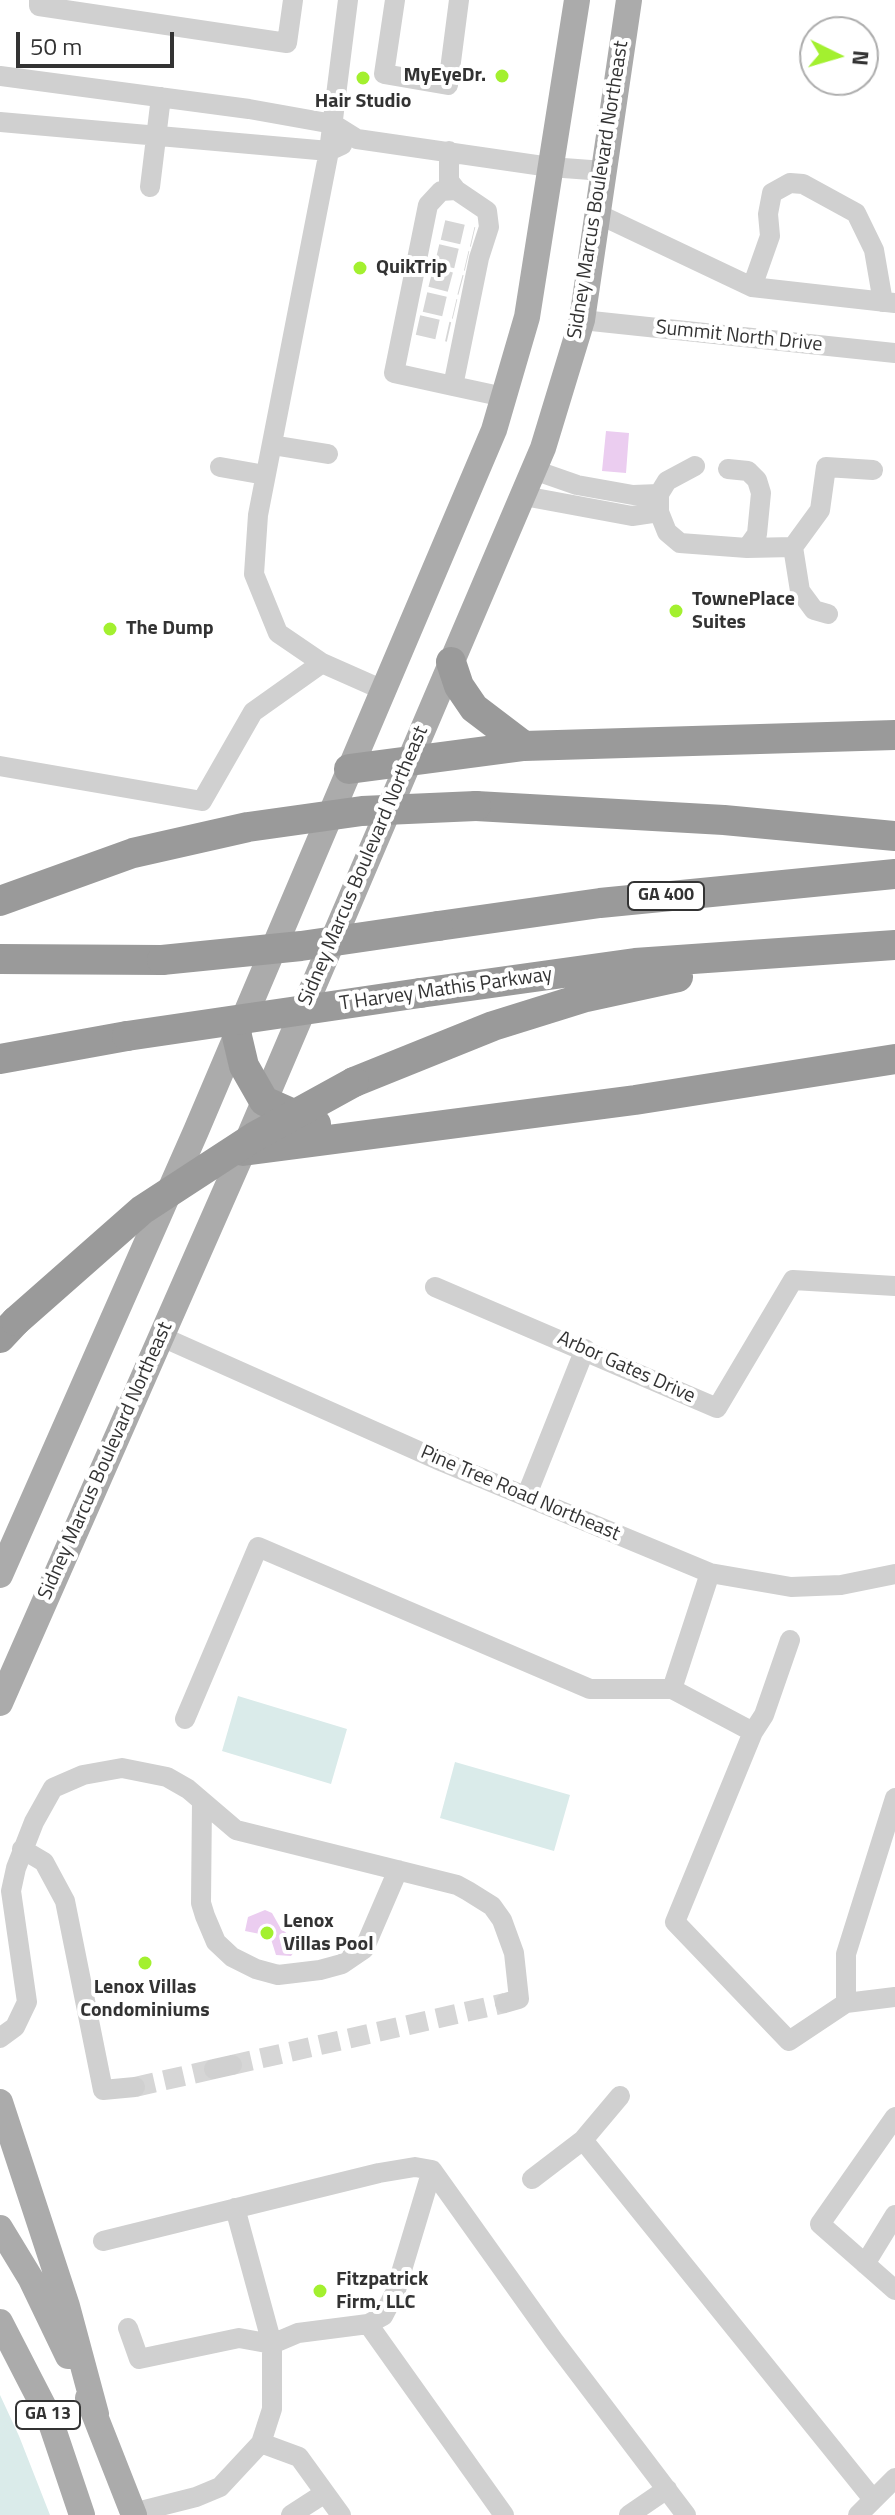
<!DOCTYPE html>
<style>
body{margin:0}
#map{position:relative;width:895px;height:2515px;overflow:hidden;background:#fff;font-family:"Titillium Web",sans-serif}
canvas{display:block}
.north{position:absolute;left:799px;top:16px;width:80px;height:80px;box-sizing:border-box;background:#fff;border:2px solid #adadad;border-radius:50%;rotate:95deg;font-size:22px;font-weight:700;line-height:32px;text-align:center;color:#333}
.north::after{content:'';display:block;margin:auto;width:28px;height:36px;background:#a3f02f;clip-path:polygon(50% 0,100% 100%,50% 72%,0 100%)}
.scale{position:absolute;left:16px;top:32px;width:158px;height:36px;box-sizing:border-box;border:4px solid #333;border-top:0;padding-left:10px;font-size:24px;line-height:28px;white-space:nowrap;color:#333;-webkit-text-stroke:6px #fff;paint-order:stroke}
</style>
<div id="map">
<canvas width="895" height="2515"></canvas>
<div class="north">N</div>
<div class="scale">50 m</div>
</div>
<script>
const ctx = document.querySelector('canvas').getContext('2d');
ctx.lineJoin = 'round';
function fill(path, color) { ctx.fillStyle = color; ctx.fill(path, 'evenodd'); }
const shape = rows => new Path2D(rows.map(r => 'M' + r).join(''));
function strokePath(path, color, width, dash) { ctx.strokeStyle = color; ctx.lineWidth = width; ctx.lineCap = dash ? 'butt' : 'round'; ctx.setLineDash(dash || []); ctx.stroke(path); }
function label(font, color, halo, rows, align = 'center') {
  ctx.font = font + ' "Titillium Web",sans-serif'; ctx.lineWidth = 8; ctx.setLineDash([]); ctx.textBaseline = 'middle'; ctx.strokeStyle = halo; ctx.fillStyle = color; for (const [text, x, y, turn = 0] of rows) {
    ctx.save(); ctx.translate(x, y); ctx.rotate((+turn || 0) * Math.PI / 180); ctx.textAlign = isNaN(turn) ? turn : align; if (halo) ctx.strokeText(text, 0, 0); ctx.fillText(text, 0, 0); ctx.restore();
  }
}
fill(shape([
 [238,1696,347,1729,331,1784,222,1751],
 [455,1762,570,1795,554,1851,440,1818],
 [0,2395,19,2436,50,2515,0,2515]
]), '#daebea');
fill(shape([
 [606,431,629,433,626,473,602,471],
 [265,1910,272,1913,281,1929,296,1940,297,1948,291,1956,276,1955,270,1936,245,1931,248,1917]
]), '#ebcdf0');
strokePath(shape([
 [443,230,473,237],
 [437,254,467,261],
 [431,277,461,285],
 [425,302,455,309],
 [418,325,449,332],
 [232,2065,505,2003],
 [135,2087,214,2069]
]), '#d6d6d6', 20, [20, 10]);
strokePath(shape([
 [39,0,39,6,287,43,293,0],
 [348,0,329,151,258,515,254,574,278,633,322,663,383,690],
 [395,0,384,74,448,85,459,0],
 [0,76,249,109,333,124,357,139,550,167,604,171],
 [0,122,329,151,342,145],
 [449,151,449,181,456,190,487,211,489,227,479,258,453,386,504,397],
 [150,187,161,97],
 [598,214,752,287,895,303],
 [752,287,770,236,768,214,772,193,790,183,803,184,856,213,874,250,883,302],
 [582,320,895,353],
 [453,386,394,373,428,205,441,191,456,190],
 [272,445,328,454],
 [695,466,667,481,659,494,659,512,667,532,680,543,747,548,757,534,761,493,757,480,748,471,728,469],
 [220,467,265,475],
 [534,470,577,485,633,495,659,494],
 [524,496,632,516,659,512],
 [793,547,800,591,814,610,828,614],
 [747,548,793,547,820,510,826,467,873,470],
 [0,766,202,801,253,712,322,663],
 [435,1287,717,1408,793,1280,895,1286],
 [160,1336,443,1462,710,1573,791,1587,841,1585,895,1574],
 [526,1497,585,1349],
 [672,1689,710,1573],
 [185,1719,258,1547,590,1689,672,1689,753,1732,675,1922,789,2041,846,2003,895,1997],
 [753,1732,764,1715,790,1640],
 [202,1801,201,1903,205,1916,216,1942,232,1957,256,1969,278,1975,320,1970,342,1964,364,1949,398,1870],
 [22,1849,44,1862,65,1901,103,2090,135,2087],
 [846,2003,846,1954,895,1798],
 [0,2038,15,2027,27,2002,11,1891,16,1868,34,1822,53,1788,83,1775,122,1768,167,1777,188,1789,236,1830,457,1885,468,1891,492,1906,502,1920,514,1953,519,1999,505,2003],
 [214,2069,232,2065],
 [895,2117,820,2224,895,2290],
 [583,2140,872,2498],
 [532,2179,583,2140,620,2096],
 [103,2241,379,2173,415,2167,432,2170,554,2341,686,2515],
 [865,2264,895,2215],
 [368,2324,383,2316,395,2293,432,2170],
 [128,2328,139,2359,239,2338,272,2344,235,2208],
 [261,2443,299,2457,341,2515],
 [133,2513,196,2497,220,2487,261,2443,272,2409,272,2344,298,2333,368,2324,504,2515],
 [291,2515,325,2493],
 [629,2515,667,2489],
 [858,2515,895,2478]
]), '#d0d0d0', 20);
strokePath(shape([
 [0,1575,196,1131,494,430,527,317,577,0],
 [0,1703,243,1151,543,448,582,320,629,0],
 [0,2102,67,2306,96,2414],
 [0,2228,31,2279,68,2356],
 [0,2322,49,2417,82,2515],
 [88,2398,134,2515]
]), '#ababab', 26);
strokePath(shape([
 [451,662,459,686,474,708,524,746],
 [349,769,524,746,895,735],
 [476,806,724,820,895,836],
 [438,926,600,903,895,874],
 [0,959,162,960],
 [420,993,635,963,895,945],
 [236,1032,244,1066,264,1101,316,1124],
 [0,1059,127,1036],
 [354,1082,493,1026,586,997,678,977],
 [243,1151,635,1100,895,1059],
 [0,1338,16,1321]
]), '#9a9a9a', 30);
strokePath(shape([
 [0,901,133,853,248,827,362,811,476,806],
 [162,960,301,946,438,926],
 [127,1036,420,993],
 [16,1321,142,1210,254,1137,354,1082]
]), '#9a9a9a', 30);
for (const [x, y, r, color] of [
 [502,76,8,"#a3f02f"],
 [363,78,8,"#a3f02f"],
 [360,268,8,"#a3f02f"],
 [676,611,8,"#a3f02f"],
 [110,629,8,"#a3f02f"],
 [267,1933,8,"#a3f02f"],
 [145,1963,8,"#a3f02f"],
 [320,2291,8,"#a3f02f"]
]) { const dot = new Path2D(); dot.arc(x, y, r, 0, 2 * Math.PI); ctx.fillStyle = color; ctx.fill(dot); strokePath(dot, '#fff', 3); }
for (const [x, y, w] of [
 [666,896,76],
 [48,2415,64]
]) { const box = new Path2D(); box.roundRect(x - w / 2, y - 14, w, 28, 6); ctx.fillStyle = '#fff'; ctx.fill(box); strokePath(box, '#333', 2); }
label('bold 18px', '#333', null, [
 ["GA 400",666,896],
 ["GA 13",48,2415]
]);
label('bold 20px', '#333', '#fff', [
 ["MyEyeDr.",486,76,"right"],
 ["Hair Studio",363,102,"center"],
 ["QuikTrip",376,268],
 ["TownePlace",692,600],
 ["Suites",692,623],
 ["The Dump",126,629],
 ["Lenox",283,1922],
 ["Villas Pool",283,1945],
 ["Lenox Villas",145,1988,"center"],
 ["Condominiums",145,2011,"center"],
 ["Fitzpatrick",336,2280],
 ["Firm, LLC",336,2303]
], 'left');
label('20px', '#333', '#fff', [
 ["Sidney Marcus Boulevard Northeast",599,190,-81],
 ["Summit North Drive",739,337,6],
 ["Sidney Marcus Boulevard Northeast",364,866,-67],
 ["T Harvey Mathis Parkway",446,990,-8],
 ["Arbor Gates Drive",626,1368,24],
 ["Sidney Marcus Boulevard Northeast",106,1461,-66],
 ["Pine Tree Road Northeast",520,1494,23]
]);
</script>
